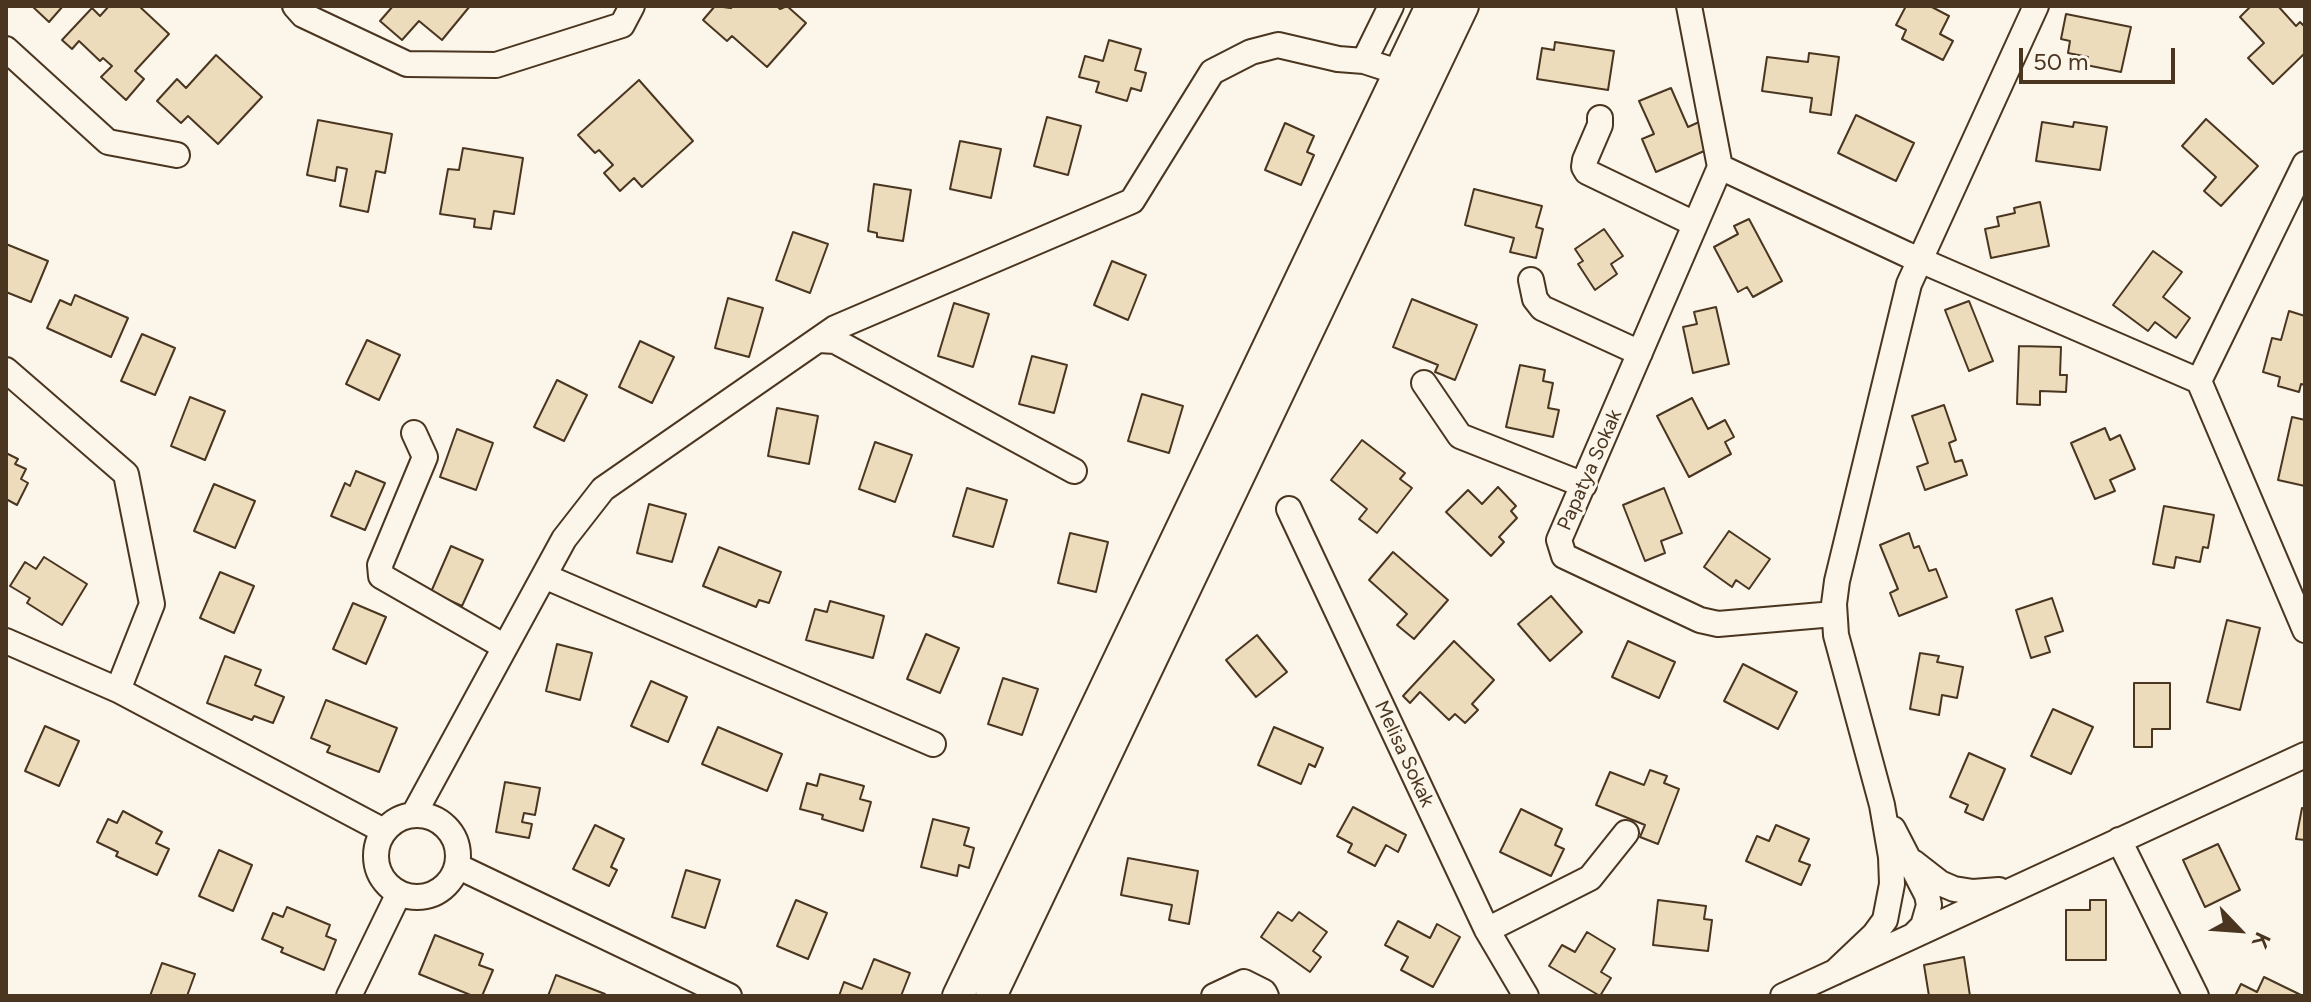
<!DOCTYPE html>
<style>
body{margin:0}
#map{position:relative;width:2311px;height:1002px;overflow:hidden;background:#fbf6e9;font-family:Figtree,sans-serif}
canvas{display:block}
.frame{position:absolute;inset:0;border:8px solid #4a3520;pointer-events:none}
.north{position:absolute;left:2199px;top:890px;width:80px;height:80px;-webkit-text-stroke:6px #fbf6e9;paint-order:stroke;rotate:115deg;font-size:22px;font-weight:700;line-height:32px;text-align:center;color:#4a3520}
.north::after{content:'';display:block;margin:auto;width:28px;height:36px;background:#4a3520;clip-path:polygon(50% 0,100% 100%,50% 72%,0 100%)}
.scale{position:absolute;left:2019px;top:48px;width:156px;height:36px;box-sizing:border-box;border:4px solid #4a3520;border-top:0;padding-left:10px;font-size:24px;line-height:28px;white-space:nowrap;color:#4a3520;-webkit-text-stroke:6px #fbf6e9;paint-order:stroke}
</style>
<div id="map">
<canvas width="2311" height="1002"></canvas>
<div class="frame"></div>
<div class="north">K</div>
<div class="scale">50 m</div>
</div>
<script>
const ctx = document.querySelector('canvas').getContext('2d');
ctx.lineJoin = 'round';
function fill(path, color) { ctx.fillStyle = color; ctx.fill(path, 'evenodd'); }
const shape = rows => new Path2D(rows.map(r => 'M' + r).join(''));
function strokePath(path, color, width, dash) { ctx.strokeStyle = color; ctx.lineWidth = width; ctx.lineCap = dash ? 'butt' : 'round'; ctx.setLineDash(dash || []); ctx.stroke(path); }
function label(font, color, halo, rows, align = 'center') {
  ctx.font = font + ' Figtree,sans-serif'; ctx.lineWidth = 6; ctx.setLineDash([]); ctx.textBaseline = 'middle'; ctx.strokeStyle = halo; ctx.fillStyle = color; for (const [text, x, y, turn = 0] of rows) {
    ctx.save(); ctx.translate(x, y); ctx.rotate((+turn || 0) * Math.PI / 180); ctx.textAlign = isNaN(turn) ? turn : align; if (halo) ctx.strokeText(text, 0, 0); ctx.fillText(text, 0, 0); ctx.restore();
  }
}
const building = shape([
 [32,6,63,6,49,22,32,6],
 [109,6,139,6,169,34,135,71,144,79,126,100,101,77,112,66,103,58,100,61,79,41,72,49,62,40,92,8,100,16,109,6],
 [393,6,470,6,442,40,419,21,402,40,380,21,393,6],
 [715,6,731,8,733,6,777,6,780,9,787,6,806,23,767,67,732,36,727,41,703,20,715,6],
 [1906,6,1930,6,1949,16,1940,34,1953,41,1943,60,1902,39,1906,30,1896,25,1906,6],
 [2251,6,2278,6,2296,26,2300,22,2305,27,2305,53,2273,84,2248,58,2264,43,2240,17,2251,6],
 [2066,14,2131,27,2121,72,2086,65,2088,57,2068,53,2070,41,2061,39,2066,14],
 [1109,40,1141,49,1135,70,1146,73,1141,91,1131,88,1127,101,1096,92,1099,82,1079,77,1085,56,1103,61,1109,40],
 [1555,42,1614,51,1608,90,1537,79,1542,48,1554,50,1555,42],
 [1809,53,1839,57,1831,115,1810,112,1812,98,1762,91,1767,57,1808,62,1809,53],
 [216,55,262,97,218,144,188,116,181,123,157,101,177,79,186,88,216,55],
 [639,80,693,141,642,187,634,178,620,191,604,173,613,165,599,150,595,153,578,135,639,80],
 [1671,88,1688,127,1699,122,1711,148,1656,172,1642,139,1654,134,1639,101,1671,88],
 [1856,115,1914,143,1896,181,1838,153,1856,115],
 [1047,117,1081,126,1068,175,1034,166,1047,117],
 [2206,119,2258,166,2221,206,2204,191,2216,177,2182,146,2206,119],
 [318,120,392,134,385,173,376,171,368,212,340,206,347,169,337,167,335,181,307,175,318,120],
 [2042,122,2073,127,2074,122,2107,127,2100,170,2036,161,2042,122],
 [1285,123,1314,136,1307,152,1314,155,1301,185,1265,170,1285,123],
 [960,141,1001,149,991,198,950,189,960,141],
 [463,148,523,158,514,214,494,211,491,229,474,227,475,219,440,214,448,169,459,170,463,148],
 [874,184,911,190,903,241,877,237,877,233,868,231,874,184],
 [1474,189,1542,206,1536,227,1543,229,1536,258,1510,252,1514,238,1465,225,1474,189],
 [2040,202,2049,246,1991,258,1985,229,1999,226,1997,217,2015,213,2014,208,2040,202],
 [1749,219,1782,281,1753,297,1747,287,1738,292,1714,247,1738,234,1734,226,1749,219],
 [1604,229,1623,256,1611,264,1617,274,1595,290,1578,264,1583,261,1575,249,1604,229],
 [793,232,828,244,810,293,776,280,793,232],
 [6,244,48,261,31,302,6,292,6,244],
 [2153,251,2182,272,2163,297,2190,318,2176,338,2155,322,2148,331,2113,305,2153,251],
 [1112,261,1146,275,1128,320,1094,305,1112,261],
 [75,295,128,318,111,357,47,328,60,300,71,305,75,295],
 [728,298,763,308,749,357,715,348,728,298],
 [1412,299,1477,325,1455,380,1435,372,1438,365,1393,347,1412,299],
 [1969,301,1993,361,1969,371,1945,310,1969,301],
 [954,303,989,314,973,367,938,356,954,303],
 [1716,307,1729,364,1693,373,1683,327,1697,324,1694,312,1716,307],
 [2289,311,2305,316,2305,385,2301,384,2299,392,2278,386,2280,377,2263,372,2272,338,2281,340,2289,311],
 [142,334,175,348,155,395,121,381,142,334],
 [367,340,400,355,379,400,346,384,367,340],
 [640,341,674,357,652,403,619,387,640,341],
 [2019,346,2061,347,2060,375,2067,375,2066,392,2040,391,2040,405,2017,404,2019,346],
 [1032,356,1067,365,1054,413,1019,404,1032,356],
 [1520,365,1545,370,1543,381,1553,383,1548,408,1559,410,1553,437,1506,427,1520,365],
 [557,380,587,395,564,441,534,427,557,380],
 [1142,394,1183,406,1169,453,1128,441,1142,394],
 [190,397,225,411,205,460,171,446,190,397],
 [1692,398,1708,429,1725,420,1734,437,1725,442,1731,454,1689,477,1657,416,1692,398],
 [1944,405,1956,440,1949,443,1955,462,1962,460,1967,475,1925,490,1917,467,1928,463,1912,416,1944,405],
 [777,408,818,416,809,464,768,456,777,408],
 [2292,417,2305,420,2305,486,2278,480,2292,417],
 [2105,428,2110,440,2120,435,2135,469,2110,480,2115,491,2095,499,2071,443,2105,428],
 [457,429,493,443,476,490,440,477,457,429],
 [1362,440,1405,473,1400,479,1412,488,1377,533,1359,519,1367,509,1331,480,1362,440],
 [875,442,912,455,895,502,859,489,875,442],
 [6,453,18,459,15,464,26,469,21,479,28,483,17,505,6,499,6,453],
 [356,471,385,483,365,530,331,516,345,483,350,486,356,471],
 [214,484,255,501,235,548,194,531,214,484],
 [1498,487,1516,506,1511,511,1517,518,1499,537,1504,542,1491,556,1446,512,1468,490,1482,504,1498,487],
 [967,488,1007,500,993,547,953,536,967,488],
 [1664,488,1682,533,1661,541,1665,553,1645,561,1623,505,1664,488],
 [649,504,686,514,672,562,637,553,649,504],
 [2164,506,2214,515,2208,548,2203,547,2200,562,2176,557,2174,568,2153,564,2164,506],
 [1729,531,1770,559,1749,589,1736,580,1732,587,1704,567,1729,531],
 [1070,533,1108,542,1096,592,1058,583,1070,533],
 [1909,533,1914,548,1919,546,1929,571,1936,569,1947,597,1899,616,1890,593,1898,589,1880,545,1909,533],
 [451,546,483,560,462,606,431,592,451,546],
 [719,547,781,572,769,603,759,600,756,607,703,586,719,547],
 [1393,552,1448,600,1414,639,1397,625,1407,614,1369,580,1393,552],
 [44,557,87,584,62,625,27,603,30,598,10,586,25,562,36,569,44,557],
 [220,572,254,586,234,633,200,618,220,572],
 [1551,596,1582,632,1550,661,1518,624,1551,596],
 [2052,598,2063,631,2045,637,2050,652,2031,658,2016,610,2052,598],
 [830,601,884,616,873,658,806,640,815,609,827,612,830,601],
 [353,603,386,617,366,664,333,649,353,603],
 [2227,620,2260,628,2240,710,2207,702,2227,620],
 [926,634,959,648,940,693,907,679,926,634],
 [1257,635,1287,672,1256,697,1226,660,1257,635],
 [1454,641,1494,680,1472,704,1478,710,1465,723,1455,714,1449,720,1420,692,1410,703,1403,696,1454,641],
 [1628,641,1675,662,1659,698,1612,677,1628,641],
 [557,644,592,653,580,700,546,691,557,644],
 [1920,653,1939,656,1937,662,1963,667,1957,698,1942,695,1939,715,1910,709,1920,653],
 [225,656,261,670,255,685,284,697,273,723,254,716,252,720,207,703,225,656],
 [1743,664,1797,692,1778,729,1724,701,1743,664],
 [1003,678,1038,689,1022,735,988,724,1003,678],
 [651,681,687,697,668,742,631,726,651,681],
 [2134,683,2170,683,2170,729,2152,729,2152,747,2134,747,2134,683],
 [326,700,397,728,379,772,327,752,330,746,311,738,326,700],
 [2053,709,2093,727,2071,774,2031,756,2053,709],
 [45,726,79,741,59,786,25,771,45,726],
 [718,727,782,754,767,791,702,764,718,727],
 [1274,727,1323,748,1315,767,1309,764,1301,784,1258,765,1274,727],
 [1969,753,2005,769,1983,820,1965,812,1968,805,1950,797,1969,753],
 [1650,770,1667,776,1664,783,1679,789,1658,844,1640,837,1645,825,1596,805,1610,772,1644,785,1650,770],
 [820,774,864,786,860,799,871,802,863,831,822,819,823,815,800,809,807,783,817,786,820,774],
 [505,782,540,788,535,815,524,813,522,822,532,824,529,838,496,832,505,782],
 [1353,807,1406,835,1398,852,1386,845,1375,866,1348,852,1352,844,1337,836,1353,807],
 [2302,808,2305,809,2305,840,2296,839,2302,808],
 [1521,809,1562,829,1555,845,1564,849,1551,876,1500,852,1521,809],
 [123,811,162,832,156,843,169,849,157,875,116,856,118,852,97,842,108,819,117,823,123,811],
 [933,819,969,828,964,845,974,848,969,868,959,865,957,876,921,867,933,819],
 [595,825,624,839,611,867,617,870,609,886,573,869,595,825],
 [1776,825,1809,839,1799,861,1810,865,1801,885,1746,861,1757,836,1769,841,1776,825],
 [2218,844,2240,890,2205,907,2183,860,2218,844],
 [219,850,252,865,233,911,199,896,219,850],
 [1128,858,1198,871,1189,924,1169,920,1172,905,1121,895,1128,858],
 [686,870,720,880,705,928,672,917,686,870],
 [796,900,827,913,808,959,777,946,796,900],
 [1658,900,1706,906,1704,919,1712,920,1708,951,1653,945,1658,900],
 [2090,900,2106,900,2106,960,2066,960,2066,910,2090,910,2090,900],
 [287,907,330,925,326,936,336,940,324,970,281,952,283,948,262,939,273,913,283,917,287,907],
 [1278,912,1292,921,1299,912,1327,932,1313,951,1321,957,1310,972,1261,937,1278,912],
 [1398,921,1430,938,1437,924,1460,937,1433,987,1401,970,1408,957,1385,945,1398,921],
 [1587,932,1615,949,1601,972,1611,978,1600,996,1549,966,1562,945,1575,952,1587,932],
 [435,935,483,954,479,965,493,970,482,996,473,996,419,974,435,935],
 [1964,957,1970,996,1929,996,1924,965,1964,957],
 [874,959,910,973,901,996,839,996,844,982,862,989,874,959],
 [162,963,195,974,187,996,150,996,162,963],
 [556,975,605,994,604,996,548,996,556,975],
 [2264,977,2303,996,2235,996,2241,984,2257,992,2264,977]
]);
fill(building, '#ecdcbc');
strokePath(building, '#4a3520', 2);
const minor = shape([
 [295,6,303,15,407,64,496,65,622,25,632,6],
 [1689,6,1720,167],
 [6,49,108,142,177,155],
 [1364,61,1391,6],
 [1600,118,1600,125,1585,160,1584,167,1587,172,1695,224],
 [2305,164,2199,381,2305,630],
 [1720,167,1559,540,1564,556,1700,620,1718,624,1834,614],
 [1720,167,1906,254,2199,381],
 [1531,280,1535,299,1542,308,1640,353],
 [819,340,835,341,1074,471],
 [6,370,126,474,152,604,118,690],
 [1424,383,1460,436,1584,485],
 [414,433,425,457,380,565,381,576,505,647],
 [1289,509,1487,930,1526,996],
 [544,576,933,744],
 [6,641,118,690,384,831],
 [414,814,564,539,603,489,835,328,1132,201,1212,72,1251,52,1278,45,1338,59,1364,61,1398,72],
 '376 856a41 41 0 1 1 82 0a41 41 0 1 1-82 0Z',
 [1893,829,1927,895,1929,905,1923,926,1914,935],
 [2119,840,2196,996],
 [1913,862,1940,883,1954,889,1973,892,1999,890],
 [457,866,729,996],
 [1487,930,1590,878,1626,833],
 [1835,972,1874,935,1885,920,1892,884,1891,857,1882,805,1836,635,1834,604,1837,581,1909,284,2036,6],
 [349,996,399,893],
 [1214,996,1244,982,1264,992,1266,996],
 [1783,996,2305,755]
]);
const major = shape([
 [958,996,1431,6],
 [991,996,1463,6]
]);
strokePath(minor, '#4a3520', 28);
strokePath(major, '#4a3520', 34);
strokePath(minor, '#fbf6e9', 24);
strokePath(major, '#fbf6e9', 30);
label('20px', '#4a3520', '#fbf6e9', [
 ["Papatya Sokak",1590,470,-66],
 ["Melisa Sokak",1404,754,65]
]);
</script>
